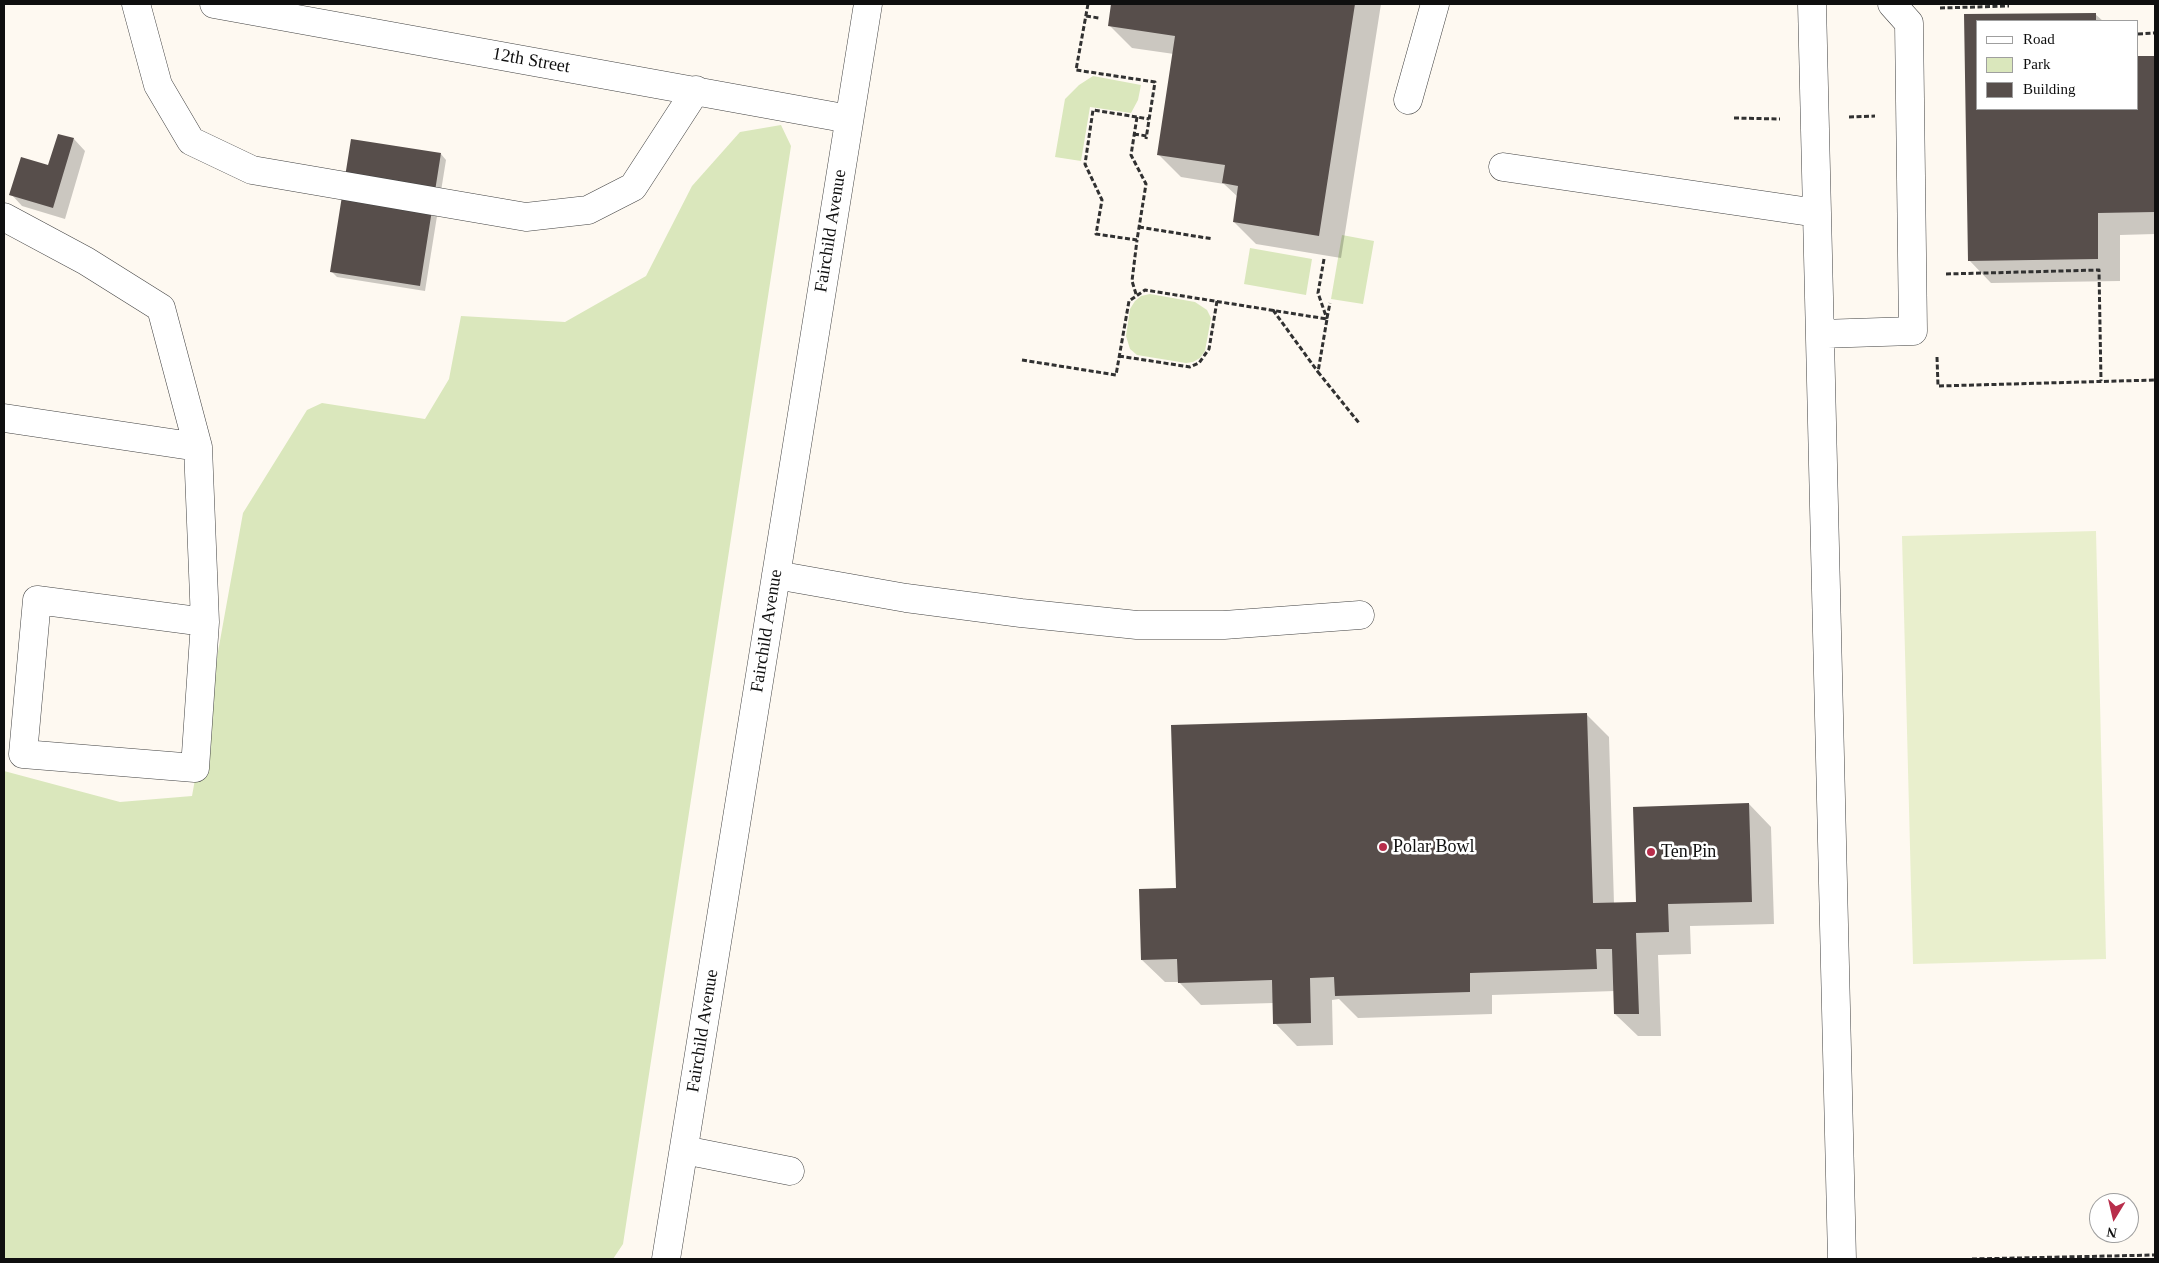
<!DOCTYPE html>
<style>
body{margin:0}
#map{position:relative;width:2159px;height:1263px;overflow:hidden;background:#fef9f1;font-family:"Times New Roman",serif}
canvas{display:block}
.frame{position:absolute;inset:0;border:5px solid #0f0f0f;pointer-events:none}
.legend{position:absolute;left:1976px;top:20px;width:162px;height:90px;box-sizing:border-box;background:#fff;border:1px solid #9f9f9f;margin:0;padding:6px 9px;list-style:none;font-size:15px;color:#0f0f0f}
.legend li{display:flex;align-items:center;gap:10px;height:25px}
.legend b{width:25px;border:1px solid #9f9f9f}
.north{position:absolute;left:2089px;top:1193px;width:50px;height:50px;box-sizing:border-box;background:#fff;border:1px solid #9f9f9f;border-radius:50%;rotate:189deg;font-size:14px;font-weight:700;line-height:20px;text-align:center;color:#0f0f0f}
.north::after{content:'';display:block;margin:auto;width:18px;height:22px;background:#b82e4b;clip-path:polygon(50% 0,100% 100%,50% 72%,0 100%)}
</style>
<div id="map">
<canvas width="2159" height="1263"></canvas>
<div class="frame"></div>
<ul class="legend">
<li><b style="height:6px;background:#fff"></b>Road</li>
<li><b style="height:14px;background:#dae7bc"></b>Park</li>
<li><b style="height:14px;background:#574e4b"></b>Building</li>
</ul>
<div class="north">N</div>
</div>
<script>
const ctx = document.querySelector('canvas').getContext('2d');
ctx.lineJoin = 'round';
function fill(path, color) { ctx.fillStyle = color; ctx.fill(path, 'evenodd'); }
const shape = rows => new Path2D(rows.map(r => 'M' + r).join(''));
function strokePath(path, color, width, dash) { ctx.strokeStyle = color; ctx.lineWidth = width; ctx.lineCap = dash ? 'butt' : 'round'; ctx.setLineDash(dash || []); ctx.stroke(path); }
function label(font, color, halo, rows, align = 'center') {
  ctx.font = font + ' "Times New Roman",serif'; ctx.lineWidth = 5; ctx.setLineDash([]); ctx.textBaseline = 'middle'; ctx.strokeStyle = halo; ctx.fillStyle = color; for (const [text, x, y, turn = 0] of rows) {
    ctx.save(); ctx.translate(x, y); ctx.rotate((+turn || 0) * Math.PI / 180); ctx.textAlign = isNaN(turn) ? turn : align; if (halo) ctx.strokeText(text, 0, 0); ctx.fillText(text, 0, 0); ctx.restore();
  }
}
fill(shape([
 [1093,76,1141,85,1138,100,1131,113,1090,107,1081,161,1055,157,1065,99,1079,85],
 [781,125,791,146,623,1244,613,1259,4,1259,4,771,120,802,192,796,243,513,307,410,322,403,425,419,449,379,461,316,565,322,646,276,692,186,740,132],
 [1342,235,1374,241,1363,304,1331,299],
 [1250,248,1312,259,1306,295,1244,284],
 [1150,294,1195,302,1207,310,1211,318,1205,351,1200,358,1193,362,1186,363,1137,355,1130,349,1126,336,1130,309,1135,301,1141,296]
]), '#dae7bc');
fill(shape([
 [2096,531,2106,959,1913,964,1902,536]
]), '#e9efcd');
fill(shape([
 [1113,4,1381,4,1341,258,1256,244,1234,222,1238,197,1224,184,1181,177,1158,154,1174,54,1132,48,1109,25],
 [2095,14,2103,21,1978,21,1978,109,2138,109,2138,57,2155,57,2155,234,2120,235,2120,281,1991,283,1969,260,1965,16],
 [74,139,85,151,65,219,22,206,11,194,48,167],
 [441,154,446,160,425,291,337,277,331,271],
 [1587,715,1609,737,1614,904,1637,903,1749,804,1771,827,1774,924,1690,926,1691,954,1658,955,1661,1036,1638,1036,1615,1014,1615,991,1492,995,1492,1014,1358,1018,1339,999,1332,1000,1333,1045,1297,1046,1275,1023,1274,1003,1201,1005,1179,982,1165,982,1142,960,1177,889]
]), '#0003');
fill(shape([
 [1111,4,1355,4,1319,236,1233,222,1238,186,1222,183,1225,165,1157,155,1175,36,1108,26],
 [2096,13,2096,21,1978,21,1978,109,2138,109,2138,56,2155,56,2155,212,2098,213,2098,259,1968,261,1964,14],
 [58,134,74,138,53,208,9,195,21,157,48,165],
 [351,139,441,153,420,286,330,272],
 [1587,713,1593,903,1636,902,1633,807,1749,803,1752,902,1668,904,1669,932,1636,933,1639,1014,1614,1014,1612,949,1596,949,1597,969,1470,973,1470,992,1335,996,1334,977,1310,978,1311,1023,1273,1024,1272,980,1178,983,1177,959,1141,960,1139,889,1176,888,1171,725]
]), '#574e4b');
const minor = shape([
 [136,4,158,85,191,141,252,170,526,217,588,210,633,187,696,90],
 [214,4,849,119],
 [1812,4,1842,1259],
 [1408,100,1435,4],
 [1503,167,1817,213],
 [4,217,86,261,161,308,198,447],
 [1820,334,1913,331,1909,23,1892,4],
 [4,418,198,447,205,622,195,768,23,754,37,600,205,622],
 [776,575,906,598,1021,613,1137,625,1224,625,1360,615],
 [684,1150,790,1171],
 [666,1259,868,4]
]);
strokePath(minor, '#424242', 29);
strokePath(shape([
 [1088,4,1076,70,1155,82,1146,139],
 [1940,8,2009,6],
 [1086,16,1099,18],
 [2138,34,2155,33],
 [1137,117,1131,155,1146,184,1137,240,1096,234,1102,200,1085,164,1093,110,1137,117,1149,119],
 [1849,117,1875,116],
 [1734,118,1780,119],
 [1134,134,1147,136],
 [1139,227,1213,239],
 [1324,259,1318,293,1327,319],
 [1946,274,2099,270,2101,381],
 [1136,294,1132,281,1137,240],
 [1273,310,1318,372],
 [1327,318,1330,303],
 [1119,356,1190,367,1199,363,1209,349,1217,301],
 [1937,357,1938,386,2155,380],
 [1022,360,1116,375,1129,301,1145,290,1327,319,1318,372,1359,423],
 [1972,1259,2155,1255]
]), '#313131', 3, [5, 2.5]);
strokePath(minor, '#fff', 28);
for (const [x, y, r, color] of [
 [1383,847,5,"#b82e4b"],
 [1651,852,5,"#b82e4b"]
]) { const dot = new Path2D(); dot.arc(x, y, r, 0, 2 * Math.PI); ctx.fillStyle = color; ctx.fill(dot); strokePath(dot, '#fff', 2); }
label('18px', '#0f0f0f', '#fff', [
 ["12th Street",531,61,10],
 ["Fairchild Avenue",831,231,-81],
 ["Fairchild Avenue",767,631,-81],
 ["Fairchild Avenue",703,1031,-81]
]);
label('18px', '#0f0f0f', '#fff', [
 ["Polar Bowl",1393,847],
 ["Ten Pin",1661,852]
], 'left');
</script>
